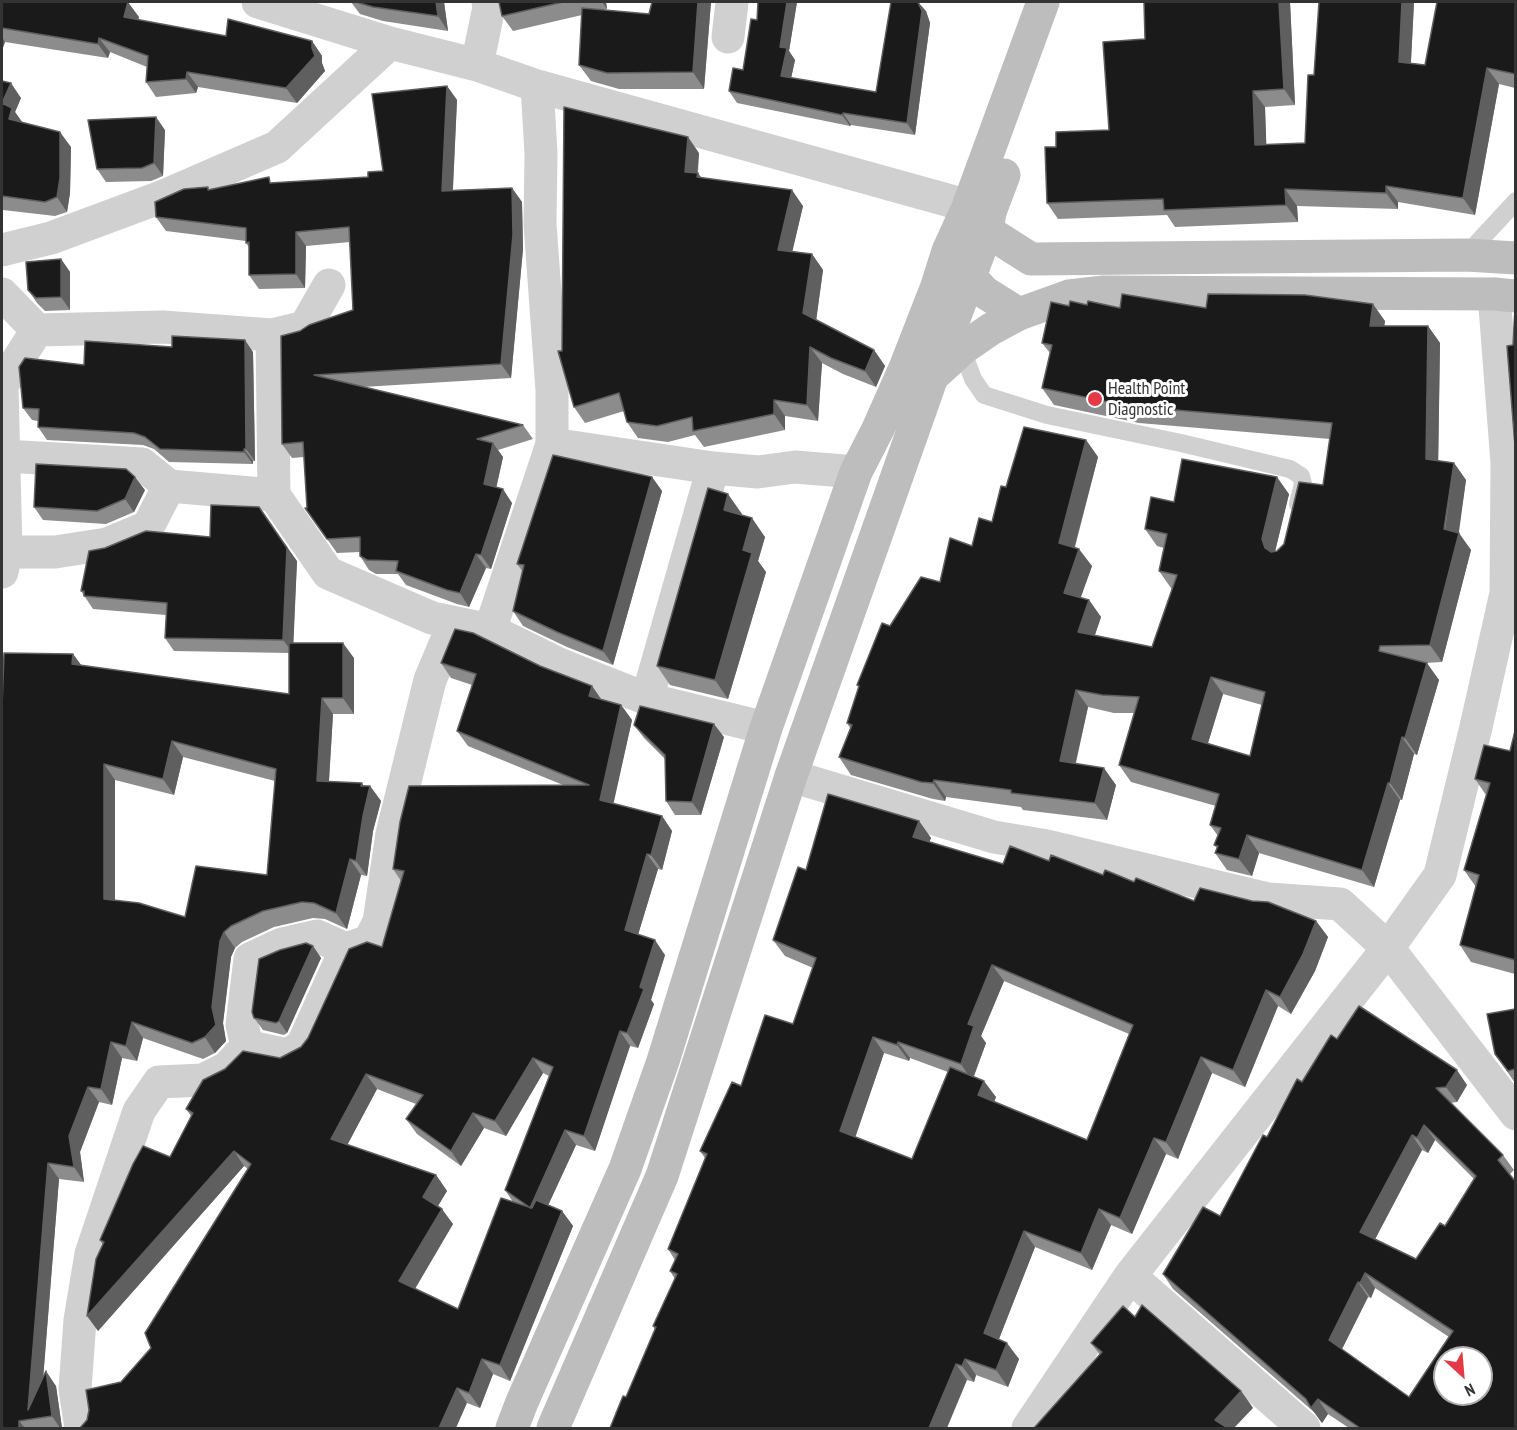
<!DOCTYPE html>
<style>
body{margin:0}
#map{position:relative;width:1517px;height:1430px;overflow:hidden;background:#fff;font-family:"PT Sans Narrow",sans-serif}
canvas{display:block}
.frame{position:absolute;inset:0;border:3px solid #333;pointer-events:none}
.north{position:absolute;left:1433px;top:1346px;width:60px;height:60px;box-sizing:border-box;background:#fff;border:2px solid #adadad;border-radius:50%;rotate:154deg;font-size:16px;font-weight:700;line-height:24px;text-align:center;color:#333}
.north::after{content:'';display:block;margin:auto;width:21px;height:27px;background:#e63946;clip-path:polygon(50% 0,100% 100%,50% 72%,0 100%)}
</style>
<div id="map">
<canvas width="1517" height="1430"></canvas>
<div class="frame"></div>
<div class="north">N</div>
</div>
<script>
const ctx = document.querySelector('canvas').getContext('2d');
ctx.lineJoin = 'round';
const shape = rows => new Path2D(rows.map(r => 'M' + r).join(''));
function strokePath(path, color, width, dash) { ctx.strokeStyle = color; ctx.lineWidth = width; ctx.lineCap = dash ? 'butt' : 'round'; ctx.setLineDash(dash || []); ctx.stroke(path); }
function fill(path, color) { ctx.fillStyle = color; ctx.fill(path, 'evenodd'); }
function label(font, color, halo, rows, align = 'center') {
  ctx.font = font + ' "PT Sans Narrow",sans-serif'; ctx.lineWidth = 6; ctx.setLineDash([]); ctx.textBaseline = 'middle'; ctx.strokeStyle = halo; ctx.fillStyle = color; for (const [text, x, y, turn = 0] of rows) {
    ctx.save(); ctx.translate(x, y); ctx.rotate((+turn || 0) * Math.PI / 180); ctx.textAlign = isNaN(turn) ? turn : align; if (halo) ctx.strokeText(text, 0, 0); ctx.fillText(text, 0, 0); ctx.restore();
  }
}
strokePath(shape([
 [1466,255,1516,201],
 [962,349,973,379,984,395,1047,415,1181,443,1290,469,1301,476,1303,484,1298,504]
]), '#d0d0d0', 18);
strokePath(shape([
 [258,2,390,43,477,65,537,86,990,212],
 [728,37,732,2],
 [477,65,489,7,488,2],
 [2,250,51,238,164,196,277,147,390,43],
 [2,294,37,330,163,327,272,335,305,327,329,285],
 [272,335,274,495],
 [552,444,713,468,758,472,795,467,856,472],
 [5,456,142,464,169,486],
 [6,552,2,385,37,330],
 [2,572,6,552,55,552,107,544,148,527,169,486,274,495,328,573,432,618,490,630,559,664,647,699,766,728],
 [490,630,552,444,552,390,540,224,541,153,537,86],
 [647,699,713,468],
 [791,776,994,837,1047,846,1268,899,1340,904,1388,948,1516,1114],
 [247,1046,242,1025,250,959,282,944,317,936,346,949],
 [1130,1276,1304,1428],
 [81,1428,75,1389,80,1320,91,1254,139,1111,159,1082,203,1080,227,1068,247,1046,288,1055,302,1046,346,949,369,941,379,922,392,834,430,680,454,623],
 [1028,1428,1130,1276,1388,948,1440,875,1476,727,1506,593,1507,463,1494,294]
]), '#d0d0d0', 33);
strokePath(shape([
 [987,231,1031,259,1466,255,1516,258],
 [957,262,984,292,1019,314],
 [937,372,962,349,991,329,1019,314,1069,296,1104,292,1494,294,1516,296],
 [512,1428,522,1402,625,1169,663,1061,766,728,856,472,878,429,905,368,937,286,948,251,968,207,1043,2],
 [553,1428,662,1176,791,776,932,377,987,231,990,212,1004,175]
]), '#bdbdbd', 33);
fill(shape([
 [2,2,139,17,138,20,226,36,312,41,322,56,322,63,325,71,297,103,198,87,196,93,156,97,146,82,147,67,110,52,108,58,5,42,2,50],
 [351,2,444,2,448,31,383,21,360,14],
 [499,2,606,2,607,9,604,10,649,14,652,2,711,2,704,89,619,89,591,81,579,65,582,15,513,31,502,16],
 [758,2,797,2,789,51,795,60,791,78,876,92,926,11,930,23,915,135,851,125,850,126,737,103,729,91,743,70,757,20],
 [1290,2,1295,105,1265,107,1266,145,1305,143,1314,75,1319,2,1414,2,1411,63,1425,65,1515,2,1515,88,1499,84,1475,215,1398,202,1398,209,1297,206,1298,222,1175,227,1167,215,1058,219,1047,203,1056,147,1109,130],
 [2,81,21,98,15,112,22,123,71,147,70,193,67,212,55,216,3,210,2,212],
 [447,86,457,100,453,190,512,188,522,202,523,249,511,378,363,387,523,425,533,439,498,450,503,457,496,488,512,503,491,569,486,568,469,607,457,604,406,585,398,574,376,574,369,570,360,556,360,552,337,553,305,508,307,508,304,457,292,458,282,444,300,331,353,310,350,242,306,246,305,288,259,289,249,275,249,247,246,243,246,241,166,231,156,217,209,189,273,183,368,177,383,171],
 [165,130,163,176,151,181,106,182,97,169],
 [699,153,698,173,701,178,803,206,792,251,812,254,823,270,816,320,874,350,885,366,876,387,843,374,822,363,818,421,785,416,785,430,704,447,695,435,668,442,638,438,627,422,624,411,585,423,574,407,562,351],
 [61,259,70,272,70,310,45,311,37,303,28,290],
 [1087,305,1120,308,1206,308,1385,321,1384,326,1428,326,1440,343,1438,461,1454,463,1466,480,1458,533,1471,550,1442,662,1425,663,1439,680,1417,755,1414,754,1402,800,1400,800,1374,887,1259,853,1252,876,1227,870,1215,853,1217,848,1214,845,1218,836,1210,825,1216,806,1131,782,1119,765,1134,713,1114,713,1088,707,1076,763,1116,785,1107,820,1023,810,1021,807,946,797,945,801,933,799,851,775,839,757,850,728,847,723,859,687,857,685,890,626,940,582,972,546,992,522,1006,487,1086,440,1098,457,1075,547,1092,566,1080,598,1089,600,1101,617,1095,635,1152,647,1172,589,1171,588,1159,571,1164,548,1157,546,1145,529,1174,502,1289,494,1275,551,1277,551,1284,544,1323,485,1330,439,1139,423,1054,405,1042,388,1050,353,1042,343,1069,306],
 [1223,694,1262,705,1250,756,1208,743],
 [253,352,255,461,253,461,253,464,169,462,154,449,143,445,47,440,38,427,38,421,32,420,23,408,84,365],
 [652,477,662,491,613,665,567,647,523,626,513,611,523,572,517,564],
 [145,490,134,512,106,524,43,520,34,507],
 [742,514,742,515,765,537,758,561,766,572,728,699,670,685,657,666],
 [297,561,293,643,354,658,354,714,333,714,329,781,370,786,381,801,373,831,367,876,361,875,347,929,325,919,313,918,274,927,242,942,235,948,231,957,223,1023,226,1041,215,1053,203,1059,143,1038,137,1061,122,1058,112,1105,99,1102,80,1152,84,1182,59,1179,43,1377,56,1386,62,1428,2,1428,73,654,81,665,289,694,289,653,174,651,165,638,166,615,93,609,81,591],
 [183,757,275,781,267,875,185,917,115,901,115,780,174,795],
 [441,663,540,666,592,686,601,699,621,705,632,720,613,803,662,816,672,831,662,870,658,869,638,934,665,955,651,1000,654,1004,638,1048,630,1046,595,1151,576,1145,548,1205,562,1211,573,1226,510,1381,493,1374,480,1408,467,1403,121,1382,151,1348,248,1169,244,1166,98,1331,103,1245,100,1240,170,1157,191,1116,186,1109,301,1047,382,947,401,881,393,869,563,785,468,746,457,731,472,685,451,678],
 [543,1073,549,1076,505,1190,513,1202,458,1309,415,1289,453,1224,437,1206,447,1191,436,1175,347,1145,377,1089,416,1104,406,1119,417,1134,461,1166,484,1128,506,1136],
 [634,725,724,737,701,815,675,815,666,801,665,759,644,738],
 [1515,731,1515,974,1471,962,1460,945,1476,887,1464,870,1486,795,1475,779,1510,751],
 [919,821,931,838,929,842,1003,864,1049,861,1103,875,1134,882,1194,901,1316,921,1328,937,1315,971,1291,1014,1278,1006,1245,1087,1212,1073,1178,1159,1166,1154,1132,1234,1111,1225,1092,1270,1035,1247,999,1339,1019,1359,1008,1387,976,1375,974,1382,967,1380,626,1397,655,1330,653,1326,675,1279,670,1271,675,1260,668,1249,705,1158,700,1151,741,1086,793,1024,813,968,785,956,773,940,806,870],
 [1004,981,1129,1034,1087,1140,994,1102,996,1097,974,1076,986,1043,981,1036],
 [884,1053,909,1061,910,1058,948,1072,912,1159,855,1137],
 [313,946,321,958,287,1033,284,1035,263,1030,254,1018],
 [1515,1009,1515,1083,1495,1054],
 [1337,1039,1467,1085,1457,1102,1450,1103,1503,1155,1514,1170,1510,1174,1515,1428,1349,1428,1328,1414,1322,1423,1315,1413,1173,1289,1163,1274,1220,1216,1267,1137,1302,1082],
 [1435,1140,1474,1179,1445,1226,1416,1259,1375,1239,1422,1150,1428,1153],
 [1375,1288,1449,1337,1409,1397,1342,1349,1368,1297,1371,1298],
 [1135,1317,1241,1391,1253,1408,1100,1355,1091,1343]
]), '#8c8c8c');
fill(shape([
 [128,2,139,17,134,32,124,17],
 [436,2,444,2,448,31,438,16],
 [602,2,606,2,607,9],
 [698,2,711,2,704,89,693,72],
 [787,2,797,2,789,51,795,60,789,88,781,76,780,47],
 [918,2,926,11,930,23,915,135,907,123],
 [1279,2,1290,2,1295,105,1284,89],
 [1402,2,1414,2,1410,78,1399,62],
 [2,37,5,42,2,50],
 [99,38,110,52,108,58,98,44],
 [312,41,322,56,322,63,325,71,297,103,286,88,312,48],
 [1487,68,1499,84,1475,215,1463,198],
 [187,72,198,87,196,93,186,79],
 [11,83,21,98,15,112,23,123,9,119,2,103],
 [447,86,457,100,452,205,442,191],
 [1253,91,1265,107,1267,162,1255,145],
 [843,113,851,125,850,126,842,115],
 [156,117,165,130,163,176,154,163],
 [60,132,71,147,70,193,67,212,57,197],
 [688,137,699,153,697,176,698,173,709,189,685,172],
 [1386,186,1398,202,1398,209,1386,193],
 [512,188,522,202,523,249,511,378,501,364],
 [1285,189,1297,206,1298,222,1286,205],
 [792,190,803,206,789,266,778,250],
 [296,232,306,246,305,288,296,274],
 [812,254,823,270,815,329,803,313],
 [61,259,70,272,70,310,61,297],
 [1373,304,1385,321,1382,343,1370,326],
 [1428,326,1440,343,1438,476,1426,459],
 [245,340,253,352,255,461,246,449],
 [810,347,822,363,818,421,807,405],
 [874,350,885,366,876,387,865,371],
 [774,400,785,416,785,430,774,414],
 [1086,440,1098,457,1071,560,1059,543],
 [493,443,503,457,494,498,484,484],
 [244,449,253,461,253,464,244,452],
 [1454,463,1466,480,1458,539,1459,533,1471,550,1442,662,1430,645],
 [135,477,145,490,134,512,125,499],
 [652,477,662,491,613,665,603,651],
 [1277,477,1289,494,1274,556,1265,548,1262,539],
 [503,489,512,503,491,569,481,555],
 [728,494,742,514,738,529,724,510],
 [259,507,297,561,293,653,283,640],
 [752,518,765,537,758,561,766,572,728,699,715,680,743,550],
 [1079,549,1092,566,1076,611,1064,593],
 [476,554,486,568,469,607,460,593],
 [1089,600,1101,617,1090,649,1078,632],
 [343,643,354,658,354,714,343,698],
 [73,654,84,669,72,664],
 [1427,663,1439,680,1417,755,1405,738],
 [1211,677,1223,694,1204,756,1192,739],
 [592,686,603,702,589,696],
 [1076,690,1088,707,1072,778,1060,761],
 [322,698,333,714,328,796,317,781],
 [621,705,632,720,611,815,600,800],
 [714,724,724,737,701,815,692,802],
 [1402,737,1414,754,1402,800,1390,783],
 [172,741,183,757,174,795,163,779],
 [104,764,115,780,115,915,104,899],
 [1104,768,1116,785,1107,820,1095,803],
 [934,780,946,797,945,801,933,783],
 [362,783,368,793,370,786,381,801,373,831,367,876,356,861],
 [1388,783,1400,800,1374,887,1362,870],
 [662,816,672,831,662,870,651,855],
 [919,821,931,838,925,853,913,837],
 [1247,835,1259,853,1252,876,1239,859],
 [647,854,658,869,635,945,625,930],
 [350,859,361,875,347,929,336,913],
 [1316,921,1328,937,1315,971,1291,1014,1280,997],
 [224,932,235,948,231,957,223,1023,226,1041,215,1053,205,1037,212,1007,220,941],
 [655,940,665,955,651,1000,654,1004,638,1048,627,1033,640,987],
 [313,946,321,958,287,1033,279,1021],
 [992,965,1004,981,981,1036,986,1043,972,1081,961,1064,968,1024],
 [1266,990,1278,1006,1245,1087,1233,1070],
 [132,1022,143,1038,137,1061,126,1046],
 [620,1031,630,1046,595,1151,584,1136],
 [873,1037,884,1053,852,1147,840,1131],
 [111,1042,122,1058,112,1105,101,1089],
 [898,1042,910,1058,909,1061,897,1045],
 [1201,1057,1212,1073,1178,1159,1166,1142],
 [533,1058,543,1073,506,1136,495,1121],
 [1457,1070,1467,1085,1457,1102,1446,1087],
 [366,1074,377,1089,342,1155,331,1139],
 [984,1081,996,1097,990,1111,978,1095],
 [88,1087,99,1102,80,1152,84,1182,74,1167,69,1136],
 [473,1113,484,1128,461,1166,451,1151],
 [1424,1125,1435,1140,1428,1153,1417,1138],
 [565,1130,576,1145,540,1223,530,1208],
 [1412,1135,1422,1150,1371,1247,1360,1232],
 [1154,1138,1166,1154,1132,1234,1120,1218],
 [234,1151,244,1166,98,1331,87,1316],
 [48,1163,59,1179,40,1418,28,1410],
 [436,1175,447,1191,434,1213,423,1197],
 [442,1209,453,1224,410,1297,399,1281],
 [1099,1209,1111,1225,1092,1270,1081,1253],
 [562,1211,573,1226,510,1381,500,1365],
 [1024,1231,1035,1247,995,1349,984,1333],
 [1365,1273,1375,1288,1371,1298,1360,1283],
 [1358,1282,1368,1297,1339,1355,1329,1340],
 [1007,1343,1019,1359,1008,1387,996,1370],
 [482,1359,493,1374,480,1408,469,1393],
 [965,1359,976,1375,974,1382,962,1366],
 [956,1364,967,1380,947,1428,929,1428],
 [46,1371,56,1386,62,1428,60,1428,52,1416],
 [457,1388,467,1403,456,1428,439,1428],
 [1241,1391,1253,1408,1234,1428,1221,1428,1215,1420],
 [1318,1399,1328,1414,1322,1423,1311,1408],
 [19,1421,25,1428,19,1428]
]), '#5f5f5f');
const building = shape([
 [2,2,128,2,124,17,226,36,228,19,312,41,312,48,315,56,286,88,187,72,186,79,146,82,148,56,99,38,98,44,2,28,2,2],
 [356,2,436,2,438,16,373,7,356,2],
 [499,2,563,2,502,16,499,2],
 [652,2,698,2,693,72,607,73,579,65,582,8,649,14,652,2],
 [758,2,787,2,780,47,787,48,781,76,876,92,891,2,918,2,922,11,907,123,843,113,842,115,729,91,733,68,743,70,751,19,757,20,758,2],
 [1144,2,1279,2,1284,89,1253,91,1255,145,1305,143,1308,75,1314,75,1319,2,1402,2,1399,62,1425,65,1437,2,1515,2,1515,74,1487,68,1463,198,1386,186,1386,193,1285,189,1286,205,1164,210,1163,199,1047,203,1045,147,1056,147,1056,132,1109,130,1103,42,1145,39,1144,2],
 [2,81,11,83,2,103,12,108,9,119,60,132,60,178,57,197,45,202,2,196,2,81],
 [447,86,442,191,512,188,513,235,501,364,314,375,523,425,477,439,493,443,484,484,503,489,481,555,476,554,460,593,447,590,396,571,398,561,367,560,360,556,360,537,327,539,305,508,307,508,303,442,282,444,281,336,300,331,309,325,353,310,349,227,296,232,296,274,249,275,249,242,246,243,246,228,156,217,155,202,184,189,208,187,208,190,269,177,270,183,368,177,368,172,383,171,372,94,447,86],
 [564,107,688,137,685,172,698,173,697,177,792,190,778,250,812,254,803,313,874,350,865,371,831,358,810,347,807,405,774,400,774,414,693,431,692,417,657,426,627,422,619,393,574,407,558,351,562,351,564,107],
 [156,117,154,163,142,168,97,169,88,120,156,117],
 [61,259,61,297,36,298,28,290,26,262,61,259],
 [1122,294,1206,308,1208,294,1305,295,1373,304,1370,326,1428,326,1426,459,1454,463,1444,529,1459,533,1430,645,1380,646,1379,651,1427,663,1405,738,1402,737,1390,783,1388,783,1362,870,1247,835,1239,859,1215,853,1218,846,1214,845,1221,828,1210,825,1219,794,1119,765,1139,697,1102,695,1076,690,1060,761,1104,768,1095,803,1011,793,1011,790,934,780,933,783,921,782,839,757,852,725,847,723,859,686,857,685,882,623,890,626,921,577,940,582,950,538,972,546,979,518,992,522,1001,486,1006,487,1024,427,1086,440,1059,543,1079,549,1064,593,1089,600,1078,632,1152,647,1177,575,1159,571,1167,534,1145,529,1151,497,1174,502,1182,459,1277,477,1262,539,1265,548,1271,552,1277,551,1284,544,1299,482,1323,485,1332,423,1127,406,1042,388,1052,345,1042,343,1051,302,1069,306,1070,301,1087,305,1088,301,1120,308,1122,294],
 [1211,677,1265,692,1250,756,1192,739,1211,677],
 [1515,308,1515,485,1515,446,1507,346,1513,345,1515,308],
 [172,336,245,340,246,449,244,449,244,452,160,449,145,437,134,433,38,427,39,409,23,408,19,367,25,358,84,365,85,341,172,347,172,336],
 [553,455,652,477,603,651,557,632,513,611,524,565,517,564,553,455],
 [36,464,126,469,135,477,125,499,97,511,34,507,36,464],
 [708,488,728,494,724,510,752,518,743,550,752,553,715,680,657,666,708,488],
 [211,505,259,507,287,548,283,640,165,638,167,603,84,596,84,591,81,591,89,551,105,548,146,531,210,537,211,505],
 [455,629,473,633,540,666,592,686,589,696,621,705,600,800,662,816,651,855,647,854,625,930,655,940,640,987,644,989,627,1033,620,1031,584,1136,565,1130,530,1208,532,1208,536,1200,562,1211,500,1365,482,1359,469,1393,457,1388,439,1428,80,1428,87,1420,89,1410,86,1390,121,1382,151,1348,145,1333,251,1164,234,1151,87,1316,96,1259,104,1242,100,1240,133,1164,143,1146,170,1157,193,1113,186,1109,203,1080,225,1069,243,1051,280,1058,301,1047,308,1038,349,949,367,942,382,947,404,871,393,869,400,822,409,786,589,785,457,731,476,674,441,663,455,629],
 [533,1058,553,1067,505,1190,529,1207,501,1198,458,1309,399,1281,442,1209,423,1197,436,1175,331,1139,366,1074,423,1095,406,1119,451,1151,473,1113,495,1121,533,1058],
 [289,643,343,643,343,698,322,698,317,781,362,783,361,786,370,786,363,816,356,861,350,859,336,913,314,903,302,902,263,911,231,926,224,932,220,941,212,1007,216,1025,205,1037,192,1043,132,1022,126,1046,111,1042,101,1089,88,1087,69,1136,74,1167,48,1163,28,1410,46,1371,52,1416,19,1421,19,1428,2,1428,2,707,4,653,73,654,72,664,289,694,289,643],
 [172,741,276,769,267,875,196,866,185,917,139,903,104,899,104,764,163,779,172,741],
 [640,706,714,724,692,802,666,801,665,755,634,725,640,706],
 [1515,731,1515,960,1460,945,1479,875,1464,870,1490,783,1475,779,1484,745,1510,751,1515,731],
 [828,794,919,821,913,837,1003,864,1010,846,1049,861,1051,855,1103,875,1105,870,1134,882,1136,878,1194,901,1200,888,1252,901,1268,902,1316,921,1303,954,1280,997,1266,990,1233,1070,1201,1057,1166,1142,1154,1138,1120,1218,1099,1209,1081,1253,1024,1231,984,1333,1007,1343,996,1370,965,1359,962,1366,956,1364,929,1428,610,1428,623,1396,626,1397,656,1327,653,1326,677,1274,670,1271,678,1254,668,1249,707,1154,700,1151,732,1082,741,1086,765,1015,793,1024,816,958,773,940,798,867,806,870,828,794],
 [992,965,1133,1025,1087,1140,978,1095,984,1081,950,1067,912,1159,840,1131,873,1037,897,1045,898,1042,961,1064,974,1026,968,1024,992,965],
 [306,943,313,946,279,1021,276,1023,254,1018,252,1012,259,959,280,950,306,943],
 [1359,1006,1457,1070,1446,1087,1436,1088,1503,1155,1498,1160,1515,1181,1515,1428,1360,1428,1318,1399,1311,1408,1306,1399,1163,1274,1203,1207,1220,1216,1263,1135,1267,1137,1297,1079,1302,1082,1331,1035,1337,1039,1359,1006],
 [1424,1125,1476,1176,1445,1226,1440,1223,1416,1259,1360,1232,1412,1135,1417,1138,1424,1125],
 [1365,1273,1453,1331,1409,1397,1329,1340,1358,1282,1360,1283,1365,1273],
 [1445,1358,1481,1358,1481,1394,1445,1394,1445,1358],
 [1515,1009,1515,1069,1508,1071,1495,1054,1487,1014,1515,1009],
 [1142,1305,1241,1391,1215,1420,1228,1428,1034,1428,1102,1352,1091,1343,1123,1306,1135,1317,1142,1305]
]);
fill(building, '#1a1a1a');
strokePath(building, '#5f5f5f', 1.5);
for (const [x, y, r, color] of [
 [1095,399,8,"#e63946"]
]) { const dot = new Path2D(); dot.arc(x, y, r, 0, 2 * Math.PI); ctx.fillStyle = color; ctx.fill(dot); strokePath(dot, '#fff', 2); }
label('18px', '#333', '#fff', [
 ["Health Point",1108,389],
 ["Diagnostic",1108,410]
], 'left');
</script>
